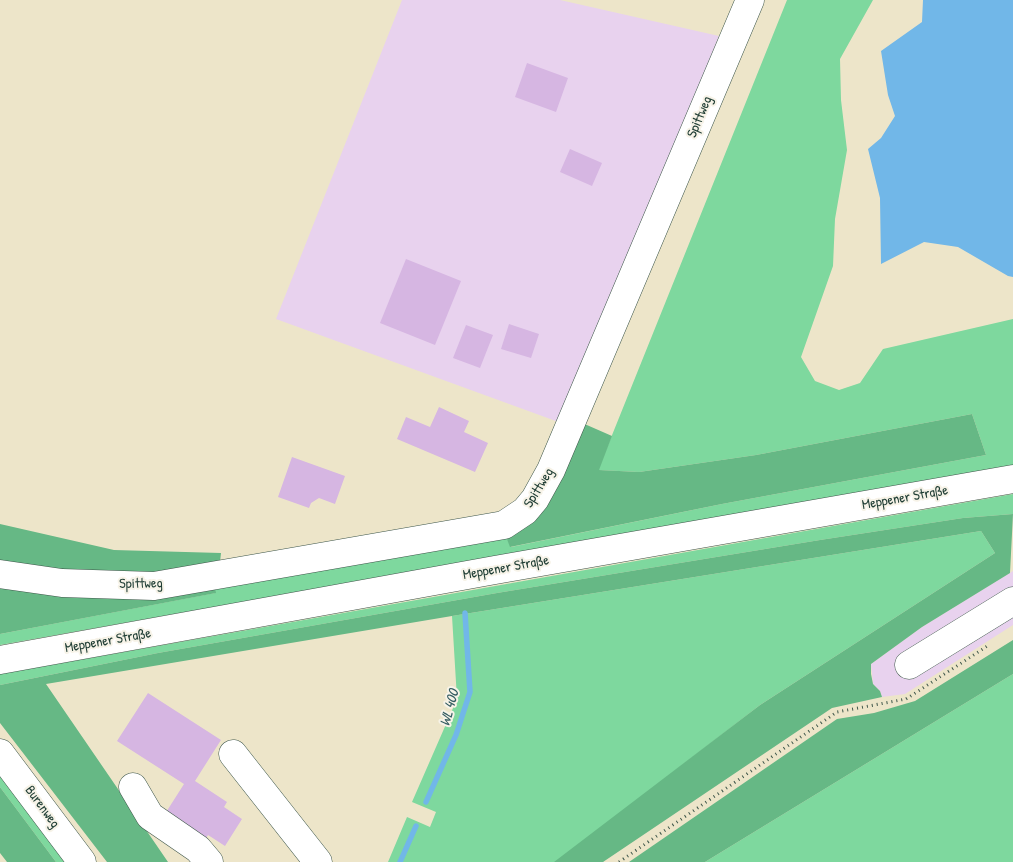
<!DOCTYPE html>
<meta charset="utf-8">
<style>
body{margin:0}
canvas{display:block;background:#ede5c9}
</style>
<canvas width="1013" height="862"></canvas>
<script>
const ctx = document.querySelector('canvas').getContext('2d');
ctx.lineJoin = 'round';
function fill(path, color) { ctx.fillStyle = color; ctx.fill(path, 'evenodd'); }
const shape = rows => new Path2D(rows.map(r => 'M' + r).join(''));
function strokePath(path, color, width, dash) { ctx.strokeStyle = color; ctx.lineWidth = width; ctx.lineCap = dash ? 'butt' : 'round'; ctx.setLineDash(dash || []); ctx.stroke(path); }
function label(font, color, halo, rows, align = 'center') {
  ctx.font = font + ' "Patrick Hand",sans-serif'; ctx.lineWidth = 4; ctx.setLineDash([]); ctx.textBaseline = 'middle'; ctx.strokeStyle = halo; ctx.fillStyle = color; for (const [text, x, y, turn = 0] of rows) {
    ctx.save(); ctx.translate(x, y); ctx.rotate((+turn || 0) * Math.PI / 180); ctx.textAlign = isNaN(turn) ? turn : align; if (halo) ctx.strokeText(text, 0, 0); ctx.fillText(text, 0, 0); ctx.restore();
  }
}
fill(shape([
 [402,0,560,0,719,36,564,424,276,319],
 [1013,571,1013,625,905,694,882,697,880,691,873,684,871,664,922,627]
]), '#e8d2ee');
fill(shape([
 [787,0,873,0,840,59,841,100,847,150,835,219,833,266,801,357,815,381,839,390,860,383,883,349,1013,319,1013,465,0,645,0,634,215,593,214,582,505,534,511,547,722,504,986,455,972,414,756,455,639,472,598,470],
 [1013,494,1013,514,963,518,820,540,497,593,158,653,0,685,0,674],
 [981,531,995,553,760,705,557,862,388,862,407,817,430,827,436,812,412,802,457,699,452,616],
 [1013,674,1013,862,705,862],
 [0,770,69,862,56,862,0,787]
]), '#7ed89e');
fill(shape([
 [972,414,986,455,722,504,510,547,505,534,580,422,612,436,599,470,639,472,756,455],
 [1013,514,1010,573,922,627,871,664,871,674,873,684,880,691,882,697,832,708,603,862,554,862,760,705,995,553,981,531,452,616,46,684,168,862,107,862,0,723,0,685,158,653,497,593,820,540,963,518],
 [0,524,114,550,221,553,220,562,154,576,0,567],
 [0,582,214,582,216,593,0,634],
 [1013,640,1013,674,705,862,629,862,837,719,874,713,915,701],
 [0,787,56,862,7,862,0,853]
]), '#66b885');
fill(shape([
 [923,0,1013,0,1013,277,1008,276,958,247,924,242,881,264,880,198,868,149,881,138,895,116,888,95,881,51,922,22]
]), '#71b7e8');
strokePath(shape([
 [426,802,456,735,470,692,465,613],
 [400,862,416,826]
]), '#71b7e8', 5.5);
fill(shape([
 [527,63,568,78,556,112,515,97],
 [570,149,602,163,592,186,560,172],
 [406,259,461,281,435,345,380,323],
 [509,324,539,334,531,358,501,349],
 [466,325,493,335,480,368,453,358],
 [439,407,469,421,464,432,488,443,475,472,397,439,406,417,430,427],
 [292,457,345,476,335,504,319,498,311,503,309,508,278,497],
 [148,693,221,740,195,781,227,802,224,807,242,819,225,846,208,835,203,843,163,817,184,784,117,741]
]), '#d6b6e2');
const minor = shape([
 [0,574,62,583,154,586,504,525,525,511,535,499,551,470,750,0],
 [909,665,1013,601],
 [0,753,82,862],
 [233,754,318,862],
 [133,787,150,816,198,849,209,862]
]);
const major = shape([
 [0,660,495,570,1013,479]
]);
strokePath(minor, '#3e564a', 29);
strokePath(major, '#3e564a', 29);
strokePath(shape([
 [619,862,837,712,906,699,989,645]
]), '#3e564a', 3, [1, 4]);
strokePath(minor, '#fff', 28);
strokePath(major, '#fff', 28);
label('14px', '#1f3d34', '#f7f3e8', [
 ["Spittweg",700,117,-67],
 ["Spittweg",539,488,-58],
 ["Meppener Straße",905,498,-10],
 ["Meppener Straße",506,568,-10],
 ["Spittweg",141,584,-1],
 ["Meppener Straße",108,641,-10],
 ["Burenweg",42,807,54]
]);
label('italic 15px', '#345c61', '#f7f3e8', [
 ["WL 400",450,708,-75]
]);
</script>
